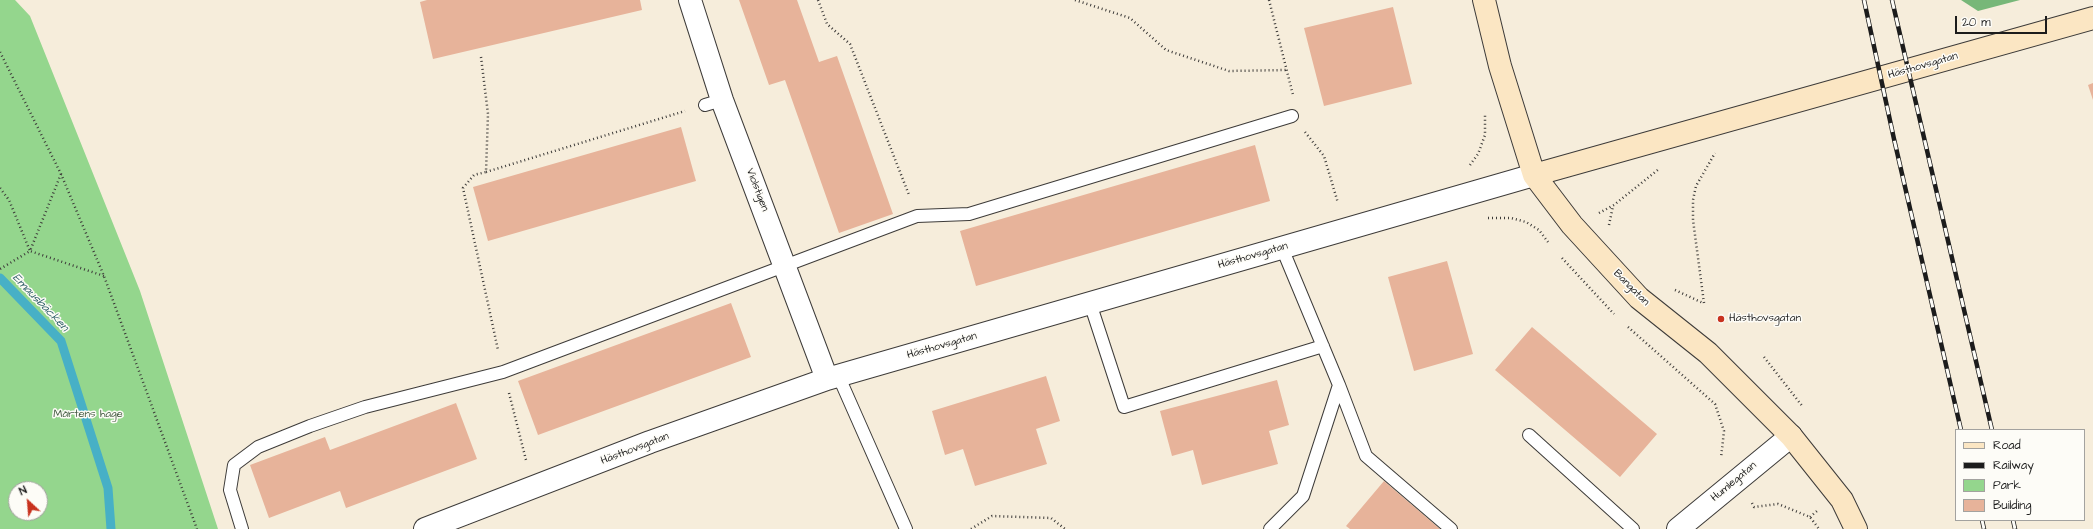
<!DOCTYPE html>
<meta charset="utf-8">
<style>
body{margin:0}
#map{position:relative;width:2093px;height:529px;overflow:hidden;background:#f6eddb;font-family:"Architects Daughter",sans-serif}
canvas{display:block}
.legend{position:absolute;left:1955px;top:429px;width:130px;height:92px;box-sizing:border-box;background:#fdfcf7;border:1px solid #a3a29f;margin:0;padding:5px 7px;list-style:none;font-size:12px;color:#1c1c1c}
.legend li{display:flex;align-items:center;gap:8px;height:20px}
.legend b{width:20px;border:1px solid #a3a29f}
.north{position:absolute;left:8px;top:481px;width:40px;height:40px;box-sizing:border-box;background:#fdfcf7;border:1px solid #a3a29f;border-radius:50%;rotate:334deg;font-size:11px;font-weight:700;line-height:16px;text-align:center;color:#1c1c1c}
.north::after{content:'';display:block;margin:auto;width:14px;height:18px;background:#c8321e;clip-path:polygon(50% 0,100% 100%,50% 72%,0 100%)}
.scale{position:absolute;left:1955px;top:16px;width:92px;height:18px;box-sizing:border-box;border:2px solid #1c1c1c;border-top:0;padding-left:5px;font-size:12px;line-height:14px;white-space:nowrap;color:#1c1c1c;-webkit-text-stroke:3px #fdfcf7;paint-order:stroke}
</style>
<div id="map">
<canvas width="2093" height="529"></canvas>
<ul class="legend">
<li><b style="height:5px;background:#fbe6c3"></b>Road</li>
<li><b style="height:5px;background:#1c1c1c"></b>Railway</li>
<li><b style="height:11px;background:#94d68d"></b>Park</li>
<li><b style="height:11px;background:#e7b39a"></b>Building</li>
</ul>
<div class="north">N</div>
<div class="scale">20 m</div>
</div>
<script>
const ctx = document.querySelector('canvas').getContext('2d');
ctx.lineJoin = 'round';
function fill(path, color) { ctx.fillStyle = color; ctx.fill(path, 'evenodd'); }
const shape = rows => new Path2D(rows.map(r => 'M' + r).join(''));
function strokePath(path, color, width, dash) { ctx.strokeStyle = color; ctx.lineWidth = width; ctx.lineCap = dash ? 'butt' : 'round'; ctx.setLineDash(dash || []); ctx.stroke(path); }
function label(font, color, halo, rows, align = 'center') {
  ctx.font = font + ' "Architects Daughter",sans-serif'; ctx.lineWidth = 3; ctx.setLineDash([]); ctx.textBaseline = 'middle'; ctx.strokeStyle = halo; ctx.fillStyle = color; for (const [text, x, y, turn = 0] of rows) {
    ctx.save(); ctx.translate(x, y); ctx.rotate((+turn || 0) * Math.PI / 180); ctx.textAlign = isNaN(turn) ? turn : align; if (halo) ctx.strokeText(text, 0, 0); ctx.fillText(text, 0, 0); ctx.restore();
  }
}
fill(shape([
 [0,0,15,0,30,16,140,291,218,529,0,529],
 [16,489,40,489,40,513,16,513]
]), '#94d68d');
fill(shape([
 [1961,0,2020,0,1978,11]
]), '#77b778');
strokePath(shape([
 [0,278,61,341,108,488,111,529]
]), '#47b0c6', 9);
fill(shape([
 [427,0,640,0,642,10,433,59,420,2],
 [739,0,797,0,819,62,837,56,893,214,839,233,785,80,769,85],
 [1393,7,1412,84,1324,106,1304,28],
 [2093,83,2093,100,2088,85],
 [681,127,696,181,488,241,473,187],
 [1255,145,1270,201,976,286,960,231],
 [1447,261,1473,354,1414,371,1388,277],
 [731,303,751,357,538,435,518,381],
 [1532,327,1657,434,1620,477,1495,370],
 [1046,376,1060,421,1036,429,1047,464,975,486,963,449,945,455,932,411],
 [1277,380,1289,425,1269,431,1278,464,1202,485,1193,450,1172,456,1160,411],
 [456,403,477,459,346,508,340,491,269,518,250,465,325,437,330,450],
 [1384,481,1440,529,1350,529,1346,526]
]), '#e7b39a');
const lane = shape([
 [705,105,722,100],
 [1090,303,1124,407,1323,346],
 [838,375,906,529],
 [1339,385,1366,456,1451,529],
 [1529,435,1633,529],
 [242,529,230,490,234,465,258,447,310,426,365,407,503,372,917,216,969,214,1292,116],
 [1270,529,1303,496,1339,385,1282,248]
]);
const street = shape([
 [690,0,722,100,827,379],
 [425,529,650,442,827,379,1534,175],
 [1678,529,1791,436]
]);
const secondary = shape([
 [1484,0,1500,66,1534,175,1572,225,1639,298,1708,353,1791,436,1842,500,1856,529],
 [1534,175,2093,18]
]);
strokePath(lane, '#3d3b39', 14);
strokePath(street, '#3d3b39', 24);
strokePath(secondary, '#3d3b39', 24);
strokePath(shape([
 [818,0,827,24,850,44,909,195],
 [1075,0,1130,18,1166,50,1229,71,1287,70],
 [1269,0,1293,95],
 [0,52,61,174,104,276,197,529],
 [481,57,488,114,486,172,474,175,463,188,498,350],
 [1305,132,1324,156,1338,203],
 [1470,165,1478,154,1485,135,1485,115],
 [486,172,685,111],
 [61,174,30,251,104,276],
 [0,188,9,200,30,251,0,269],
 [1599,213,1614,205,1659,169],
 [1488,218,1511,218,1526,222,1539,230,1548,242],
 [1609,225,1613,206],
 [1562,258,1614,314],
 [1675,290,1703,303],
 [1704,303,1693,220,1693,200,1696,186,1715,153],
 [1628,327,1715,404,1724,431,1721,458],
 [1764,357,1803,407],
 [509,393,526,460],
 [1752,503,1754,507,1778,504,1810,517,1819,529],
 [1810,517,1817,511],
 [971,529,992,516,1051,518,1065,529]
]), '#3d3b39', 2.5, [1, 3]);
strokePath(lane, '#fff', 12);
strokePath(street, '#fff', 22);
strokePath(secondary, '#fbe6c3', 22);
const rail = shape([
 [1864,0,1894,139,1961,430],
 [1892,0,1992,430],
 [1982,520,1984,529],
 [2013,520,2015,529]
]);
strokePath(rail, '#1c1c1c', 4.5);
strokePath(rail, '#fdfcf7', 3, [9]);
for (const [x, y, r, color] of [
 [1721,319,4,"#c8321e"]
]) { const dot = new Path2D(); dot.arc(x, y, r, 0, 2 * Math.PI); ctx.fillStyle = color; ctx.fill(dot); strokePath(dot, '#fdfcf7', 1.5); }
label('11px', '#1c1c1c', '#fdfcf7', [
 ["Hästhovsgatan",1923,66,-16],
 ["Violstigen",757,190,69],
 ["Hästhovsgatan",1253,256,-16],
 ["Bangatan",1631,288,45],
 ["Hästhovsgatan",942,346,-16],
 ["Hästhovsgatan",635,449,-21],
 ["Humlegatan",1734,482,-40]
]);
label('11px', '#1c1c1c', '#fdfcf7', [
 ["Hästhovsgatan",1729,319]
], 'left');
label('11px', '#465d44', '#fdfcf7', [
 ["Mårtens hage",88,415]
]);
label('italic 12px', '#2f5f68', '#fdfcf7', [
 ["Emausbäcken",40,303,46]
]);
</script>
